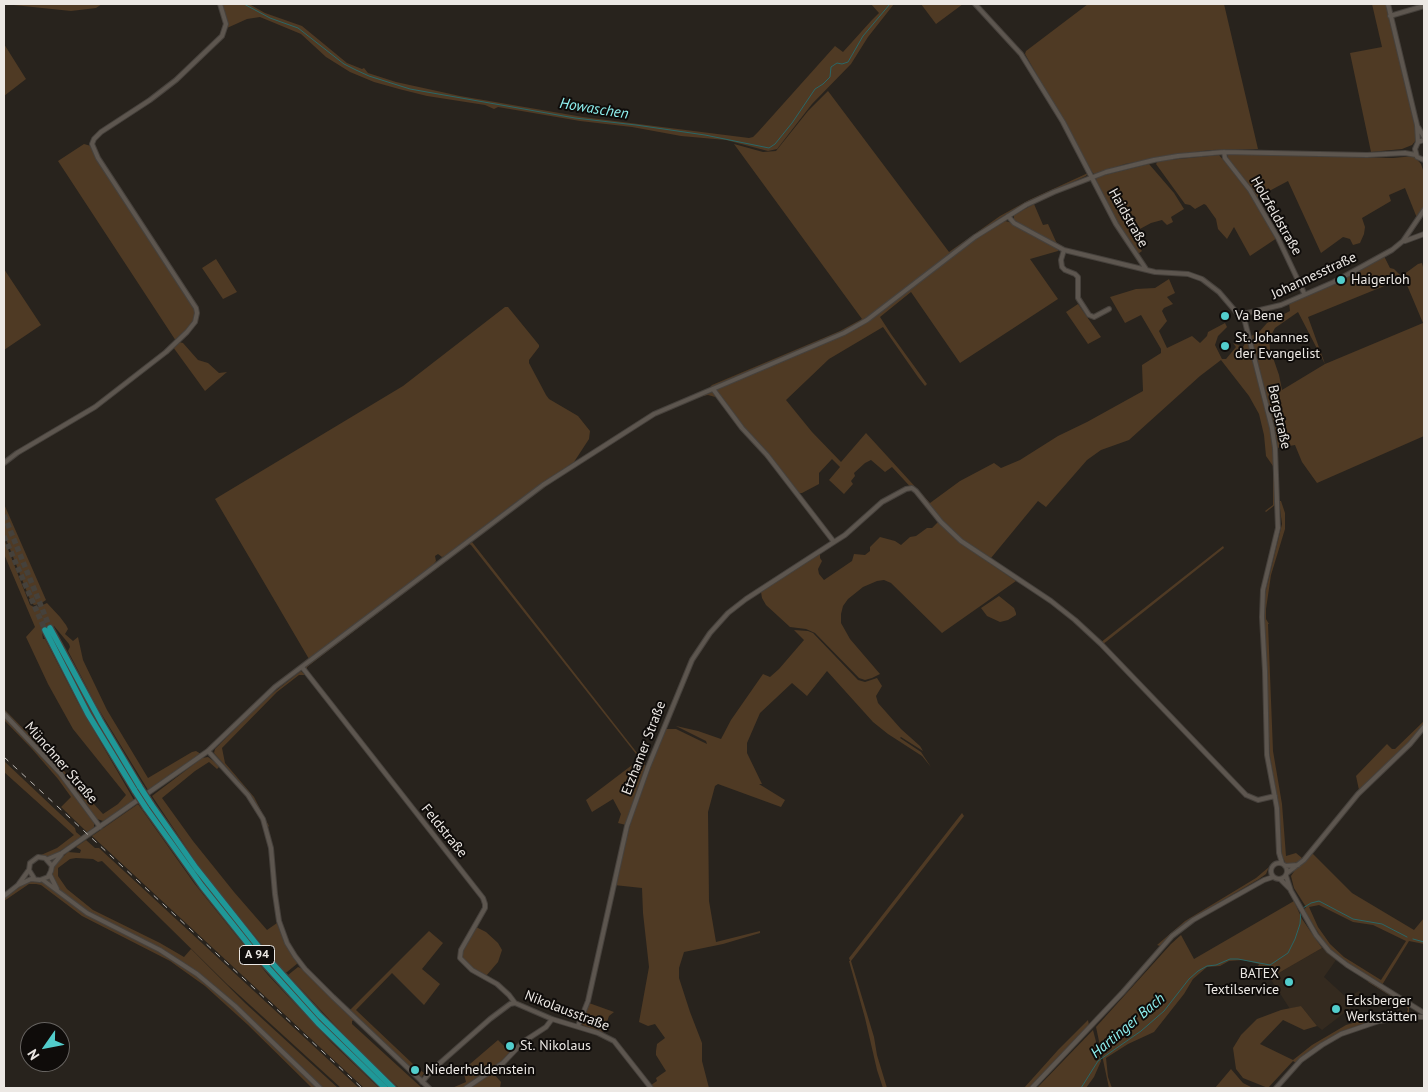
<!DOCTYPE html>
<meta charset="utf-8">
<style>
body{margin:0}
#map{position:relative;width:1428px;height:1092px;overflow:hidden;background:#28231d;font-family:"PT Sans",sans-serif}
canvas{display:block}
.frame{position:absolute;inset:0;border:5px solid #ece8e4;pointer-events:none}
.north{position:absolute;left:20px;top:1022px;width:50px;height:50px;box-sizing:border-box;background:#0f0c0a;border:1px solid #676461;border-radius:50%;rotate:237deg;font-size:14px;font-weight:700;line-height:20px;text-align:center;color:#ece8e4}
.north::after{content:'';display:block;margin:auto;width:18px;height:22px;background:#52cdcc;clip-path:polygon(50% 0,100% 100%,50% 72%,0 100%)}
</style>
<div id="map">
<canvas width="1428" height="1092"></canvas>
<div class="frame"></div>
<div class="north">N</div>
</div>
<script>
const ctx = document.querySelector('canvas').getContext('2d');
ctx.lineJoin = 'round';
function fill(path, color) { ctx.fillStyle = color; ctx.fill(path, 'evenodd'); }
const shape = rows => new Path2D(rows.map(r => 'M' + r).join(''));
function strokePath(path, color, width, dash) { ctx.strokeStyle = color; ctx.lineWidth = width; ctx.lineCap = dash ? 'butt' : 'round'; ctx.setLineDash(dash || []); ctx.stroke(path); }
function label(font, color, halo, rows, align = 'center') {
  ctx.font = font + ' "PT Sans",sans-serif'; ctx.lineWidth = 4; ctx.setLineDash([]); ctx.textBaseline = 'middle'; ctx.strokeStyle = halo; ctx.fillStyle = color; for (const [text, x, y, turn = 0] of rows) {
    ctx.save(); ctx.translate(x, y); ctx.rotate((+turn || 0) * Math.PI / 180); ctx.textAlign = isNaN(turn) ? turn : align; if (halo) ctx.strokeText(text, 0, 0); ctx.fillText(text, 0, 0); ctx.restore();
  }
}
fill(shape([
 [1322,948,1336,960,1324,977,1347,998,1359,991,1365,997,1322,1030,1317,1026,1301,1006,1290,1009,1270,978]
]), '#342a1f');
fill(shape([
 [4,4,102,4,96,8,71,11],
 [221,4,249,4,265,13,302,26,347,63,362,69,364,68,368,73,396,82,460,96,583,117,749,138,753,137,758,132,835,46,843,52,871,21,879,13,871,4,894,4,868,37,851,64,812,104,777,149,768,151,726,140,681,136,632,127,580,121,498,107,494,109,485,105,427,96,399,89,374,82,350,72,326,57,301,34,260,17,247,19,227,28,227,20],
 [921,4,963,4,936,24],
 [1088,4,1224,4,1258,149,1211,150,1179,154,1125,164,1094,174,1092,172,1025,54,1026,51],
 [1372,4,1386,4,1417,135,1417,139,1412,145,1402,149,1371,152,1350,53,1382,47],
 [4,44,26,79,4,96],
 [828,91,949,252,1000,216,1029,200,1088,173,1086,176,1030,201,1000,218,950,253,952,256,997,224,1005,221,1009,222,1058,249,1058,251,1030,259,1058,299,960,363,911,292,880,317,891,334,927,384,925,386,918,377,883,327,829,359,786,400,812,432,841,462,866,433,930,503,960,481,994,463,1001,468,1020,460,1058,436,1087,422,1143,391,1142,365,1161,353,1161,349,1141,315,1125,323,1110,297,1136,289,1155,288,1169,279,1175,293,1167,297,1173,304,1164,308,1162,311,1167,321,1159,331,1167,348,1192,336,1200,343,1207,336,1208,332,1225,323,1227,327,1218,336,1215,345,1222,359,1226,359,1236,347,1233,343,1243,347,1248,338,1260,331,1267,323,1290,311,1289,303,1384,256,1390,268,1394,269,1402,277,1403,275,1418,264,1422,263,1424,271,1424,436,1317,483,1302,462,1295,445,1277,448,1274,453,1275,505,1266,512,1265,511,1273,505,1273,466,1266,456,1264,435,1259,414,1249,396,1221,360,1200,376,1129,440,1101,450,1087,460,1046,507,1038,501,991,558,989,557,987,558,955,535,892,467,885,472,871,460,865,463,854,473,855,476,851,481,853,484,844,494,829,480,840,467,832,459,819,473,819,484,802,493,798,493,719,398,708,395,698,397,699,393,709,388,712,385,840,331,862,319,734,144,763,152,776,151,808,111],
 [1404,278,1423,323,1325,364,1308,317],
 [1298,312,1325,364,1282,390,1279,375,1270,349,1269,339,1275,328],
 [84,144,91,146,196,309,196,318,187,330,176,341,58,161],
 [1228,154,1393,158,1414,156,1421,164,1424,173,1424,207,1417,218,1405,188,1389,195,1391,201,1362,218,1365,227,1364,234,1360,243,1353,245,1350,239,1343,237,1321,253,1288,181,1256,198,1227,159],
 [1219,155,1247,187,1277,238,1250,256,1234,227,1227,239,1218,229,1216,219,1206,205,1204,204,1195,209,1190,205,1185,204,1156,164,1158,161],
 [1149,164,1174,193,1184,209,1171,217,1173,222,1167,225,1162,220,1151,223,1138,230,1140,236,1137,239,1137,244,1142,251,1138,254,1121,230,1097,184,1096,179,1097,177],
 [1034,204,1043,225,1048,224,1058,246,1014,221,1014,215],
 [216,259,237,292,223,299,202,268],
 [4,269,41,325,4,350],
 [1078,304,1101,337,1088,344,1066,312],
 [505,307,508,307,539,345,539,347,529,360,529,363,546,395,549,399,578,416,590,431,589,439,574,462,516,502,445,556,442,557,438,554,435,556,436,561,433,565,309,659,215,499,403,386],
 [179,342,183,343,198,360,208,363,219,373,227,372,205,391,173,347],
 [1279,501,1281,501,1285,513,1285,529,1271,575,1266,609,1266,619,1269,624,1268,624,1273,751,1282,804,1286,856,1296,853,1302,858,1359,790,1356,776,1387,744,1392,749,1395,749,1424,721,1424,725,1415,736,1346,806,1303,859,1293,864,1286,864,1282,856,1279,809,1270,756,1263,619,1265,594,1282,524],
 [4,504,46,600,40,604,34,605,31,602,4,534],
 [939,521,978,555,1016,581,942,633,891,583,884,580,877,581,863,587,848,599,843,606,841,614,841,623,850,639,880,674,872,678,865,680,859,678,815,633,806,629,790,627,766,605,762,598,761,592,763,589,820,552,820,558,822,561,818,569,819,574,824,580,852,561,854,554,865,555,870,551,870,547,880,537,895,541,901,545,910,537,916,536,927,528,932,528],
 [4,539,30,605,36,608,47,603,60,617,66,625,68,629,65,634,73,641,78,637,83,660,107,710,148,778,192,752,196,751,201,754,148,790,96,705,68,651,70,647,69,644,54,626,44,630,42,632,43,639,45,639,79,705,134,800,108,819,103,821,97,819,94,822,94,827,88,833,61,807,71,797,58,779,32,749,4,720,4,709,53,759,103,814,118,804,126,795,73,729,48,684,26,637,35,627,4,554],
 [472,542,645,763,644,764,646,767,626,825,618,823,621,814,613,799,592,812,586,800,640,759,471,545,469,544,324,654,307,667,307,671,305,669,306,666,325,652,468,543],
 [1223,546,1224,548,1102,645,1100,643],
 [999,596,1014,608,1016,613,1016,615,1008,620,1000,622,987,616,981,608],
 [794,630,808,631,813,633,858,680,865,682,877,678,882,686,876,696,878,703,901,729,920,746,923,751,901,737,900,738,921,752,931,767,922,756,888,734,873,722,827,671,807,696,792,683,760,713,747,743,747,753,762,784,759,784,785,800,781,807,718,784,715,786,708,812,709,901,716,942,760,931,760,933,723,944,684,952,679,968,679,978,690,1012,702,1043,702,1061,709,1088,653,1088,651,1085,657,1081,656,1078,666,1071,656,1055,656,1051,657,1044,665,1038,655,1024,648,1026,639,1022,649,967,643,913,642,888,614,885,634,810,664,731,666,729,676,729,707,744,706,741,676,726,698,731,721,739,731,720,763,674,770,677,779,669,804,640],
 [301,671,305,675,299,675,277,692,222,748,225,763,254,797,269,826,268,827,263,816,248,792,214,753,215,749,264,700],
 [208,757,220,766,217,769,209,762,195,771,162,798,193,841,234,892,267,930,277,923,283,938,298,963,287,972,285,973,202,871,152,796,202,758],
 [4,761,75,828,76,832,82,837,52,856,48,857,41,855,57,848,74,835,4,772],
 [138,804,194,883,268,975,332,1043,379,1088,364,1088,92,836],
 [962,813,964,816,851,961,874,1037,877,1055,887,1088,883,1088,877,1070,865,1018,849,961,850,961,849,958],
 [86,840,95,848,99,848,359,1088,341,1088,228,985,102,861,98,862,93,859,76,858,70,859,58,868,58,876,67,889,93,910,160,943,184,957,191,949,245,1003,338,1088,312,1088,248,1025,205,986,170,961,82,916,41,885,36,884,29,884,4,901,4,898,24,884,34,880,42,882,49,879,56,863,68,852,80,853,81,850,76,847],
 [1312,853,1352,893,1414,930,1424,918,1424,944,1409,941,1382,985,1350,965,1328,948,1304,910,1306,907,1294,888,1291,876,1295,870],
 [1319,905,1353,922,1373,925,1406,941,1381,980,1344,957,1330,944,1318,927,1309,907],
 [1269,867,1266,874,1259,879,1189,920,1175,931,1160,946,1157,945,1185,921,1256,878],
 [1294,901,1302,919,1322,948,1270,978,1263,978,1257,968,1259,964,1243,960,1229,961,1220,966,1207,967,1193,979,1184,994,1154,1032,1128,1044,1106,1058,1108,1077,1112,1088,1109,1088,1096,1027,1171,944,1181,935,1194,959],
 [476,927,486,932,498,943,502,950,498,962,486,976,470,968,462,959,461,954],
 [429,931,443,943,422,969,440,984,424,1005,392,973,356,1010,413,1064,424,1073,421,1078,350,1010],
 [298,967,303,969,354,1020,352,1021,352,1024,422,1088,399,1088,358,1050,288,975],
 [1368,981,1409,1006,1409,1012,1407,1015,1383,1019,1360,1025,1336,1035,1296,1063,1293,1061,1268,1088,1243,1078,1236,1069,1233,1048,1241,1035,1257,1019,1281,1010,1301,1006,1317,1026,1304,1030,1283,1020,1260,1044,1293,1060,1312,1045,1346,1025,1373,1017,1407,1012,1408,1009,1405,1005,1368,982],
 [589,1003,614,1012,609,1016,603,1033,586,1027,581,1024,581,1021],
 [1088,1020,1089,1025,1029,1088,1024,1088,1058,1050],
 [1093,1030,1101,1061,1094,1077,1086,1088,1037,1088],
 [498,1040,512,1054,507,1059,467,1088,452,1088,466,1082,463,1070],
 [1231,1069,1243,1083,1253,1088,1215,1088],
 [493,1073,501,1082,500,1088,469,1088]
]), '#4f3a24');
strokePath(shape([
 [244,4,270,18,298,28,344,64,356,70,369,76,410,89,575,118,636,125,705,135,769,148,775,144,792,123,815,89,823,84,830,77,831,67,837,63,842,64,848,62,863,36,890,4],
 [1303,908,1311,903,1319,901,1353,919,1382,924,1407,937],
 [1413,939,1424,942],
 [1081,1088,1098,1061,1141,1031,1164,1011,1189,979,1198,971,1207,966,1216,965,1230,959,1238,959,1270,965,1288,953,1295,939,1300,924,1301,911]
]), '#2a6767', 1);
strokePath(shape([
 [4,515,50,628],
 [4,536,45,630]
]), '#45413b', 5.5, [5.5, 3]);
const minor = shape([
 [975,4,1021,54,1063,122,1116,224,1146,269],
 [1388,4,1417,125,1418,142],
 [1390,16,1424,6],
 [1418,127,1424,137],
 [1424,140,1418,142,1415,149,1417,157,1424,160],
 [1224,152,1225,158,1250,190,1278,238,1304,293],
 [1008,216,1014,223,1064,250,1155,272,1188,274,1202,279,1219,292,1237,313,1243,314,1281,305,1334,282,1392,250,1403,241,1424,210],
 [1405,241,1424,234],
 [1064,250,1061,260,1062,267,1065,270,1075,274,1078,277,1078,298,1089,315,1094,317,1109,309],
 [1243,314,1272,428,1275,448,1278,528,1263,590,1262,617,1265,671,1267,755,1277,808,1279,853,1282,863],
 [713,389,742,428,767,455,834,542,845,535,882,502,906,489,912,488,916,491,941,522,961,541,1051,601,1075,620,1101,644,1246,795,1258,800,1275,796],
 [4,463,17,453,95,407,166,352,187,332,195,322,197,313,196,308,98,158,92,144,94,139,101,132,150,100,176,80,222,36,226,24,220,4],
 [302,667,483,898,485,904,485,908,461,950,460,958,472,970,497,984,509,995,515,1003],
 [4,714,60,773,100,827],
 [208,751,248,795,263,819,271,848,275,894,279,921,287,943,295,956,305,969,333,997,429,1088],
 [48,859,62,853,208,751,275,687,543,485,654,414,844,333,867,320,975,237,1026,205,1054,192,1106,172,1154,160,1178,156,1224,152,1367,155,1405,153,1416,155],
 '1271 871a8 8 0 1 1 16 0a8 8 0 1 1-16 0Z',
 [52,866,61,855],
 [1285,866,1298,865],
 [1287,873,1304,860,1358,794,1410,744,1424,727],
 [50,875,57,889],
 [1286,876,1291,891,1316,935,1329,951,1347,965,1424,1013],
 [43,880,87,913,160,950,197,974,235,1006,320,1088],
 [1281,880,1290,889],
 [18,885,31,879,40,880,48,877,51,871,52,866,45,858,38,857,30,863,29,870,34,878],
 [4,896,18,885,28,871],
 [578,1026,588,1001,627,826,648,767,692,660,710,633,728,613,746,599,834,542],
 [422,1082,431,1071,490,1019,510,1004,515,1003,552,1019,598,1033,614,1041,651,1088],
 [466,1088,503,1063,523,1042,546,1027,552,1019],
 [1032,1088,1123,992,1172,936,1193,920,1264,880,1273,877],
 [1276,1088,1301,1060,1322,1045,1341,1034,1379,1021,1408,1017,1424,1017]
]);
const highway = shape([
 [50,628,101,722,140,787],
 [45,630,88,714,135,791],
 [151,804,196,868,265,955,319,1015,393,1088],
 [146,808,202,886,261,960,318,1023,385,1088]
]);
strokePath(minor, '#46413c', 6);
strokePath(highway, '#46413c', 8);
strokePath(minor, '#5d564f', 4);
strokePath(highway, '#1f9898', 5.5);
strokePath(shape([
 [4,757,362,1088]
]), '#bab6b1', 1, [6, 6]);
const highwayBridge = shape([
 [140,787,151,804],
 [135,791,146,808]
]);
strokePath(highwayBridge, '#46413c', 8, []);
strokePath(highwayBridge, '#1f9898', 5.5);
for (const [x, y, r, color] of [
 [1341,280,5,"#52cdcc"],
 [1225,316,5,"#52cdcc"],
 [1225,346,5,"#52cdcc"],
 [1289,982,5,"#52cdcc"],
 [1336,1009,5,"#52cdcc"],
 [510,1046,5,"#52cdcc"],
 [415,1070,5,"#52cdcc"]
]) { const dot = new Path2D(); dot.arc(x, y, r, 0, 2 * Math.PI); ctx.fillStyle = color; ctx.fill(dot); strokePath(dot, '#0f0c0a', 2); }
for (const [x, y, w] of [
 [257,955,35]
]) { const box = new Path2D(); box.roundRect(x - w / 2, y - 9.5, w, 19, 4); ctx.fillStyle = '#0f0c0a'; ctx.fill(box); strokePath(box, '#ece8e4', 1); }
label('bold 12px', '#ece8e4', null, [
 ["A 94",257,955]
]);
label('14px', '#ece8e4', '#0f0c0a', [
 ["Holzfeldstraße",1276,216,60],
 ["Haidstraße",1128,218,60],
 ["Johannesstraße",1314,276,-25],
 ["Bergstraße",1279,417,78],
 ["Etzhamer Straße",644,748,-69],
 ["Münchner Straße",61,763,49],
 ["Feldstraße",444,831,51],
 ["Nikolausstraße",567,1011,21]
]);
label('14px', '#ece8e4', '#0f0c0a', [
 ["Haigerloh",1351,280],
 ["Va Bene",1235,316],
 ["St. Johannes",1235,338],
 ["der Evangelist",1235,354],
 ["BATEX",1279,974,"right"],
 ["Textilservice",1279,990,"right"],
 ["Ecksberger",1346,1001],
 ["Werkstätten",1346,1017],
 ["St. Nikolaus",520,1046],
 ["Niederheldenstein",425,1070]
], 'left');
label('italic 15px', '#8ef0ef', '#0f0c0a', [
 ["Howaschen",594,109,9],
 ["Hartinger Bach",1128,1026,-40]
]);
</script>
